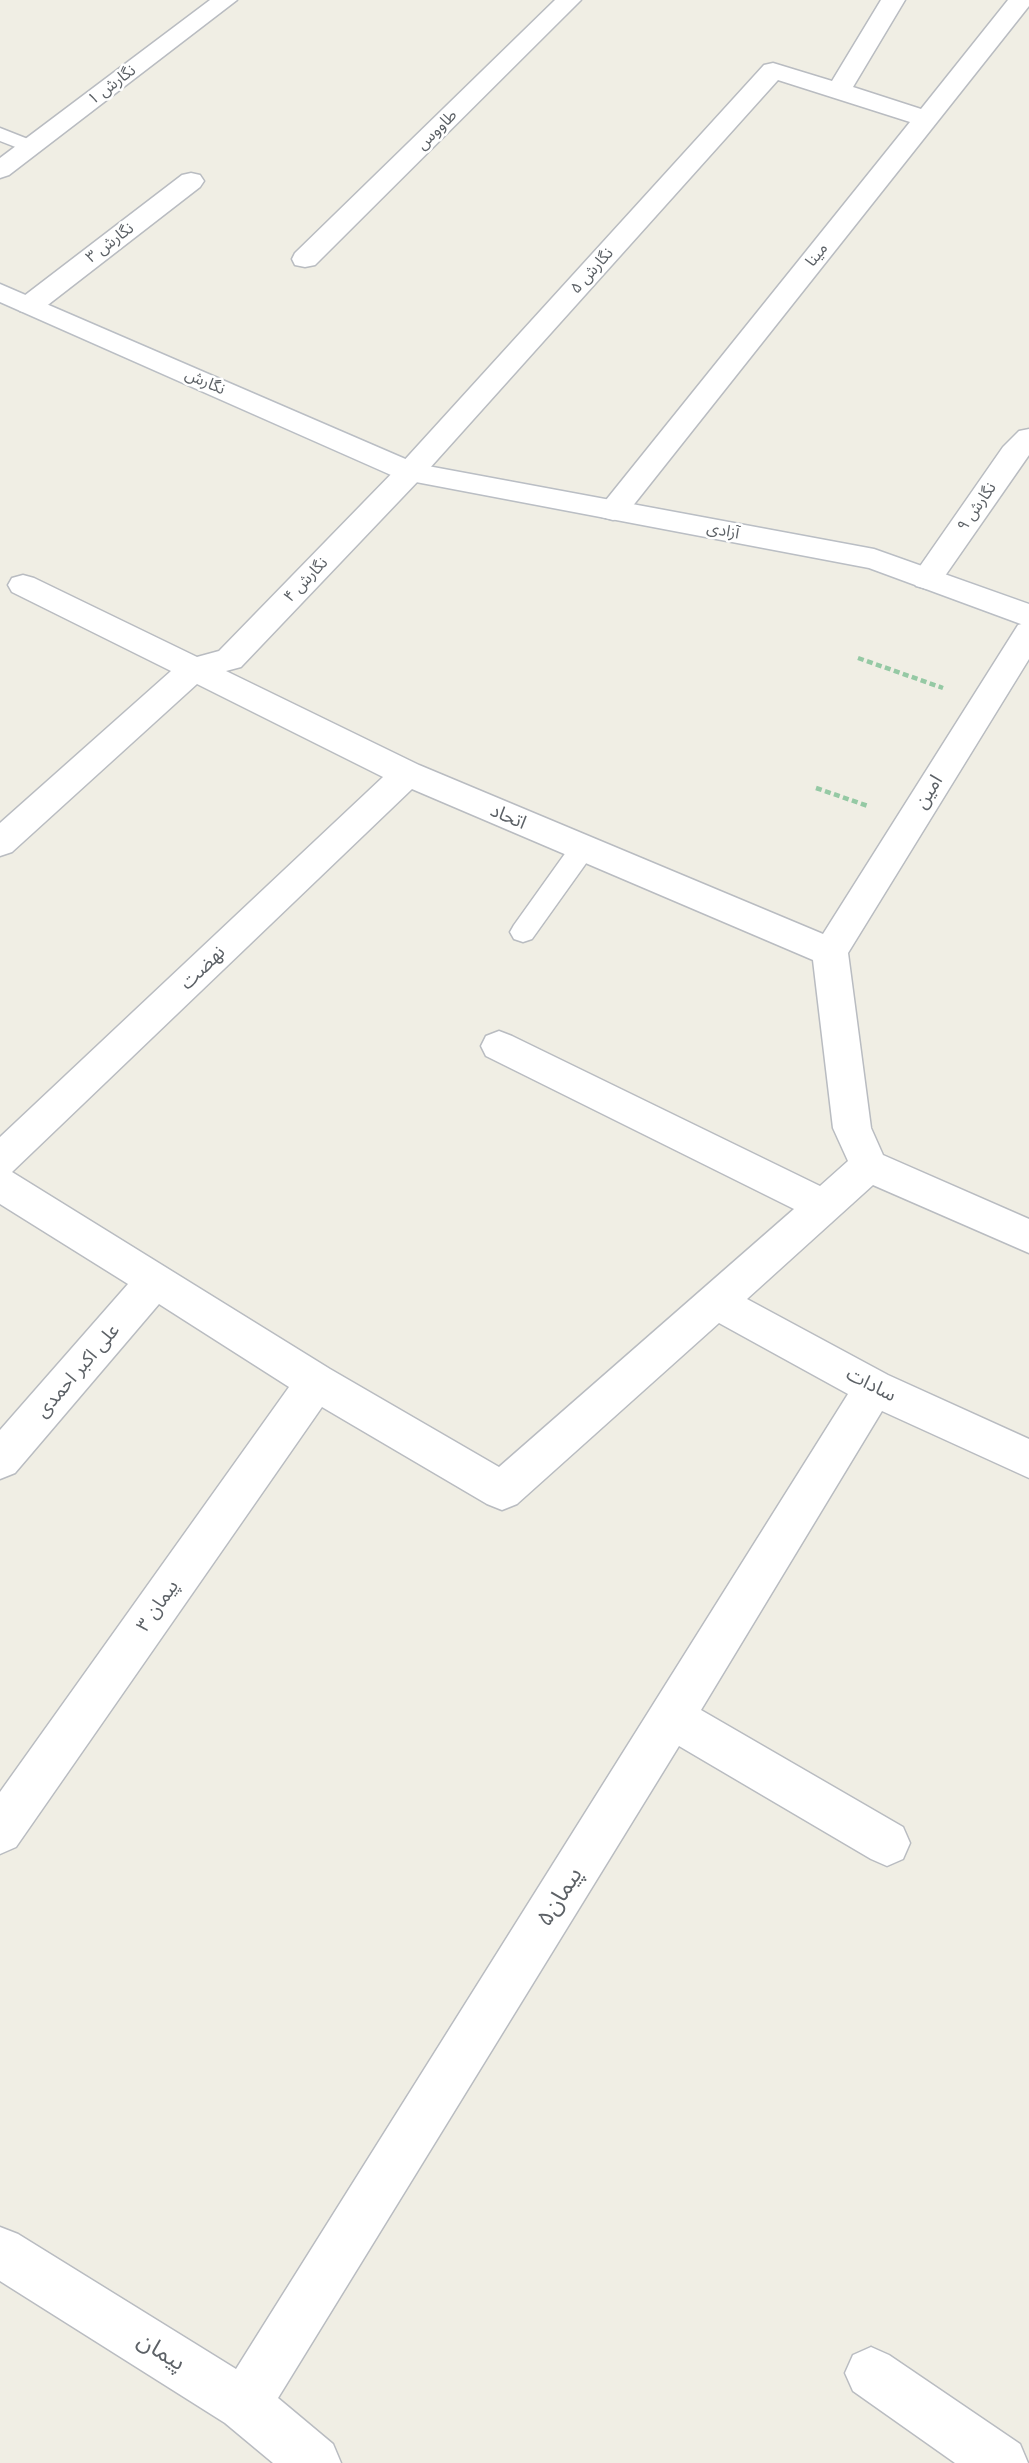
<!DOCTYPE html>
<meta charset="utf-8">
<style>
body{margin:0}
canvas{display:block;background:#f0eee4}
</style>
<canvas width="1029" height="2463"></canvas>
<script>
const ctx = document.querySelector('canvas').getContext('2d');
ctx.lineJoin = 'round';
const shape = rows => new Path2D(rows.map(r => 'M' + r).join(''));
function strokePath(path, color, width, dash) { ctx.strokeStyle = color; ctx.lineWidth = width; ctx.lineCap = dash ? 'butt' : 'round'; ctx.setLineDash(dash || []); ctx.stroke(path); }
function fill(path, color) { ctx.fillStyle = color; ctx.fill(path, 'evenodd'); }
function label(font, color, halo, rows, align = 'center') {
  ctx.font = font + ' "Noto Sans","Noto Sans Arabic",sans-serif'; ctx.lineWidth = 5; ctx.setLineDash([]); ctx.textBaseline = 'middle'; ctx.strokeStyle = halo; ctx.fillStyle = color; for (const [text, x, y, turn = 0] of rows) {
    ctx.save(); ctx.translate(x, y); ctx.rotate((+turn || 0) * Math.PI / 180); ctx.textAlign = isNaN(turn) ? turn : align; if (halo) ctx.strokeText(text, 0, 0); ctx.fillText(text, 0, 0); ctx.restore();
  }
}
const lane = shape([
 [0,128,38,143,40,147,31,153,0,141,0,128],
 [583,839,592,841,595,848,592,855,532,939,523,942,514,939,510,932,514,925,574,841,583,839]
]);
const street = shape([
 [210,0,237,0,9,175,0,178,0,158,210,0],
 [555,0,581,0,315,265,305,267,295,265,292,259,295,253,555,0],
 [881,0,905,0,853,87,921,109,1008,0,1029,0,1029,6,624,517,613,520,602,517,598,510,910,122,778,80,420,479,241,667,226,671,419,765,823,934,1018,625,1029,622,1029,659,848,953,871,1128,883,1155,1029,1219,1029,1253,873,1185,747,1299,888,1375,1029,1439,1029,1478,882,1411,701,1710,903,1827,910,1843,903,1859,887,1866,871,1859,679,1746,278,2398,333,2444,341,2463,273,2463,225,2423,0,2281,0,2227,18,2234,236,2369,848,1394,719,1323,517,1504,502,1510,487,1504,322,1407,16,1847,0,1854,0,1792,289,1387,159,1304,15,1473,0,1479,0,1430,128,1284,0,1204,0,1137,383,777,197,684,12,852,0,856,0,823,171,671,12,592,8,585,12,578,23,575,34,578,197,657,219,651,400,465,764,65,773,63,832,81,881,0],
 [412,789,813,960,833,1128,848,1161,820,1186,512,1036,499,1031,486,1036,481,1046,486,1056,794,1209,499,1467,330,1369,12,1172,412,789],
 [191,173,200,175,204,181,200,187,40,311,30,313,20,311,16,305,20,299,182,175,191,173],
 [1029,429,1029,455,938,586,927,589,916,586,912,579,916,572,1003,447,1019,431,1029,429],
 [871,2347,889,2355,1020,2444,1028,2463,955,2463,853,2391,845,2373,853,2355,871,2347]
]);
const secondary = shape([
 [0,284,417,464,874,549,1029,604,1029,627,869,568,400,479,0,302,0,284]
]);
strokePath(lane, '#b9bcc1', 3);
strokePath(street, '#b9bcc1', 3);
strokePath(secondary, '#babec4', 3);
strokePath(shape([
 [858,658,943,688],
 [816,788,868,806]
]), '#95c9a4', 4.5, [6, 3.5]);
fill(lane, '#fff');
fill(street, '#fff');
fill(secondary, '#fff');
label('16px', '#5c6166', '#fff', [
 ["نگارش ۱",112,85,-37],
 ["طاووس",437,130,-45],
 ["نگارش ۳",110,243,-37],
 ["مینا",817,255,-51],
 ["نگارش ۵",592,271,-48],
 ["نگارش",205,382,24],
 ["نگارش ۹",977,507,-55],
 ["آزادی",723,531,11],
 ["نگارش ۴",306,580,-46]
]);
label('19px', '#5c6166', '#fff', [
 ["امین",929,792,-58],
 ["اتحاد",508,817,23],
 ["نهضت",203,968,-44],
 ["علی اکبر احمدی",78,1371,-49],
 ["سادات",871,1385,27],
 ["پیمان ۳",158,1606,-55]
]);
label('23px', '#5c6166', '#fff', [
 ["پیمان۵",560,1897,-58],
 ["پیمان",161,2352,32]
]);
</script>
